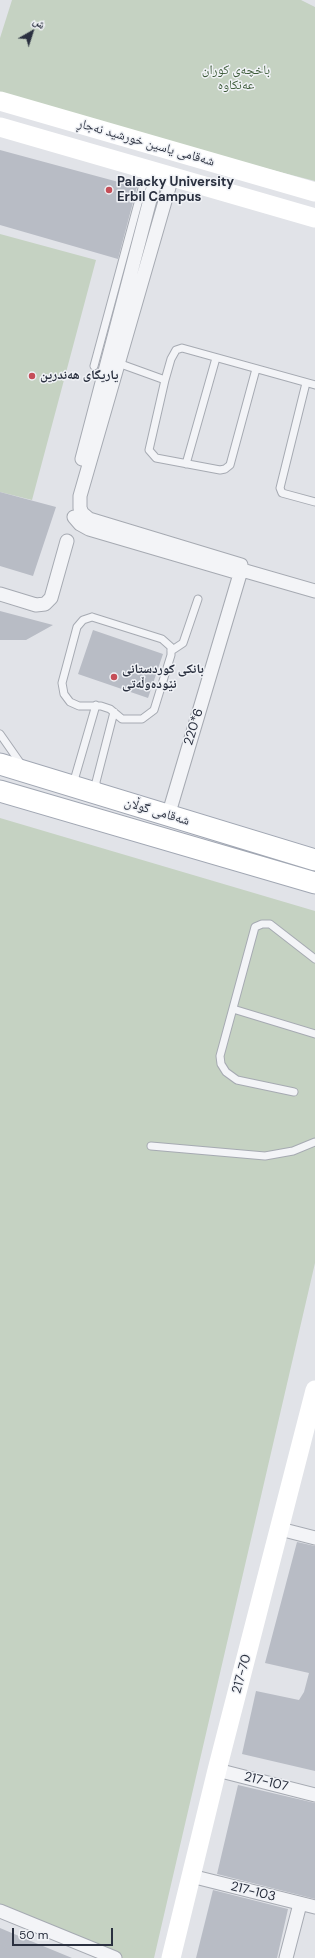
<!DOCTYPE html>
<meta charset="utf-8">
<style>
body{margin:0}
#map{position:relative;width:315px;height:1958px;overflow:hidden;background:#e1e3e8;font-family:"DM Sans","Noto Naskh Arabic",sans-serif}
canvas{display:block}
.north{position:absolute;left:12px;top:12px;width:40px;height:40px;-webkit-text-stroke:3px #f0f2f6;paint-order:stroke;rotate:39deg;font-size:11px;font-weight:700;line-height:16px;text-align:center;color:#2a303f}
.north::after{content:'';display:block;margin:auto;width:14px;height:18px;background:#2a303f;clip-path:polygon(50% 0,100% 100%,50% 72%,0 100%)}
.scale{position:absolute;left:12px;top:1928px;width:101px;height:18px;box-sizing:border-box;border:2px solid #2a303f;border-top:0;padding-left:5px;font-size:12px;line-height:14px;white-space:nowrap;color:#2a303f;-webkit-text-stroke:3px #f0f2f6;paint-order:stroke}
</style>
<div id="map">
<canvas width="315" height="1958"></canvas>
<div class="north">ش</div>
<div class="scale">50 m</div>
</div>
<script>
const ctx = document.querySelector('canvas').getContext('2d');
ctx.lineJoin = 'round';
function fill(path, color) { ctx.fillStyle = color; ctx.fill(path, 'evenodd'); }
const shape = rows => new Path2D(rows.map(r => 'M' + r).join(''));
function strokePath(path, color, width, dash) { ctx.strokeStyle = color; ctx.lineWidth = width; ctx.lineCap = dash ? 'butt' : 'round'; ctx.setLineDash(dash || []); ctx.stroke(path); }
function label(font, color, halo, rows, align = 'center') {
  ctx.font = font + ' "DM Sans","Noto Naskh Arabic",sans-serif'; ctx.lineWidth = 3; ctx.setLineDash([]); ctx.textBaseline = 'middle'; ctx.strokeStyle = halo; ctx.fillStyle = color; for (const [text, x, y, turn = 0] of rows) {
    ctx.save(); ctx.translate(x, y); ctx.rotate((+turn || 0) * Math.PI / 180); ctx.textAlign = isNaN(turn) ? turn : align; if (halo) ctx.strokeText(text, 0, 0); ctx.fillText(text, 0, 0); ctx.restore();
  }
}
fill(shape([
 [12,0,301,0,315,7,315,181,171,144,0,96,0,38],
 [0,234,96,260,32,500,0,492],
 [0,818,315,911,315,1263,154,1958,118,1958,0,1904]
]), '#c5d2c2');
fill(shape([
 [0,150,137,187,118,259,0,225],
 [0,492,56,507,33,576,0,566],
 [0,611,53,625,26,640,0,640],
 [93,630,163,654,148,698,78,674],
 [297,1542,315,1546,315,1771,242,1754,256,1691,299,1700,304,1692,309,1673,265,1663],
 [238,1785,315,1803,315,1899,217,1874],
 [213,1890,288,1909,277,1958,196,1958],
 [0,1928,26,1939,72,1958,0,1958]
]), '#b8bcc5');
const lane = shape([
 [118,363,165,380,171,359,176,350,182,348,315,385],
 [94,366,147,170],
 [165,380,149,450,156,458,220,470,225,469,230,465,256,369],
 [306,383,280,488,282,493,315,502],
 [186,464,216,358],
 [92,617,162,639,171,647,171,655,154,710,142,719,122,719,110,709,101,706,79,706,70,702,64,694,62,683,77,627,83,620,92,617],
 [171,651,183,643,198,599],
 [0,734,21,764],
 [73,784,96,705],
 [97,790,96,782,114,712],
 [233,1009,315,1034],
 [294,1092,237,1080,226,1072,221,1064,220,1056,255,927,262,924,270,924,315,959],
 [151,1146,265,1156,293,1151,315,1142]
]);
const street = shape([
 [172,177,80,496,80,508,82,513,89,519,241,565,242,570,315,591],
 [82,459,157,173],
 [74,517,80,524,89,529,239,573],
 [0,594,36,605,45,604,51,598,67,541],
 [168,816,240,574,242,570],
 [280,1529,315,1538],
 [217,1770,315,1795],
 [191,1876,315,1907],
 [0,1911,115,1958],
 [286,1958,300,1904]
]);
const primary = shape([
 [0,764,315,860],
 [0,791,315,883]
]);
strokePath(lane, '#a6aab2', 9);
strokePath(street, '#a6aab2', 15);
strokePath(primary, '#a1a7b3', 23);
strokePath(lane, '#f3f4f7', 7);
strokePath(street, '#f3f4f7', 13);
strokePath(shape([
 [0,101,315,192],
 [0,127,315,218],
 [171,1958,217,1770,315,1390]
]), '#fff', 19);
strokePath(primary, '#fff', 21);
for (const [x, y, r, color] of [
 [109,190,4,"#c54e58"],
 [32,376,4,"#c54e58"],
 [114,677,4,"#c54e58"]
]) { const dot = new Path2D(); dot.arc(x, y, r, 0, 2 * Math.PI); ctx.fillStyle = color; ctx.fill(dot); strokePath(dot, '#f0f2f6', 1.5); }
label('13px', '#3c5a38', '#f0f2f6', [
 ["باخچەی کوران",236,71],
 ["عەنکاوە",236,86]
]);
label('13px', '#2a303f', '#f0f2f6', [
 ["شەقامی یاسین خورشید نەجاڕ",146,143,16],
 ["220*6",194,727,-73],
 ["شەقامی گوڵان",157,812,17],
 ["217-70",242,1674,-75],
 ["217-107",266,1782,14],
 ["217-103",253,1892,14]
]);
label('bold 13px', '#2a303f', '#f0f2f6', [
 ["Palacky University",117,183],
 ["Erbil Campus",117,198],
 ["یاریگای هەندرین",40,376],
 ["بانکی کوردستانی",122,670],
 ["نێودەوڵەتی",122,685]
], 'left');
</script>
